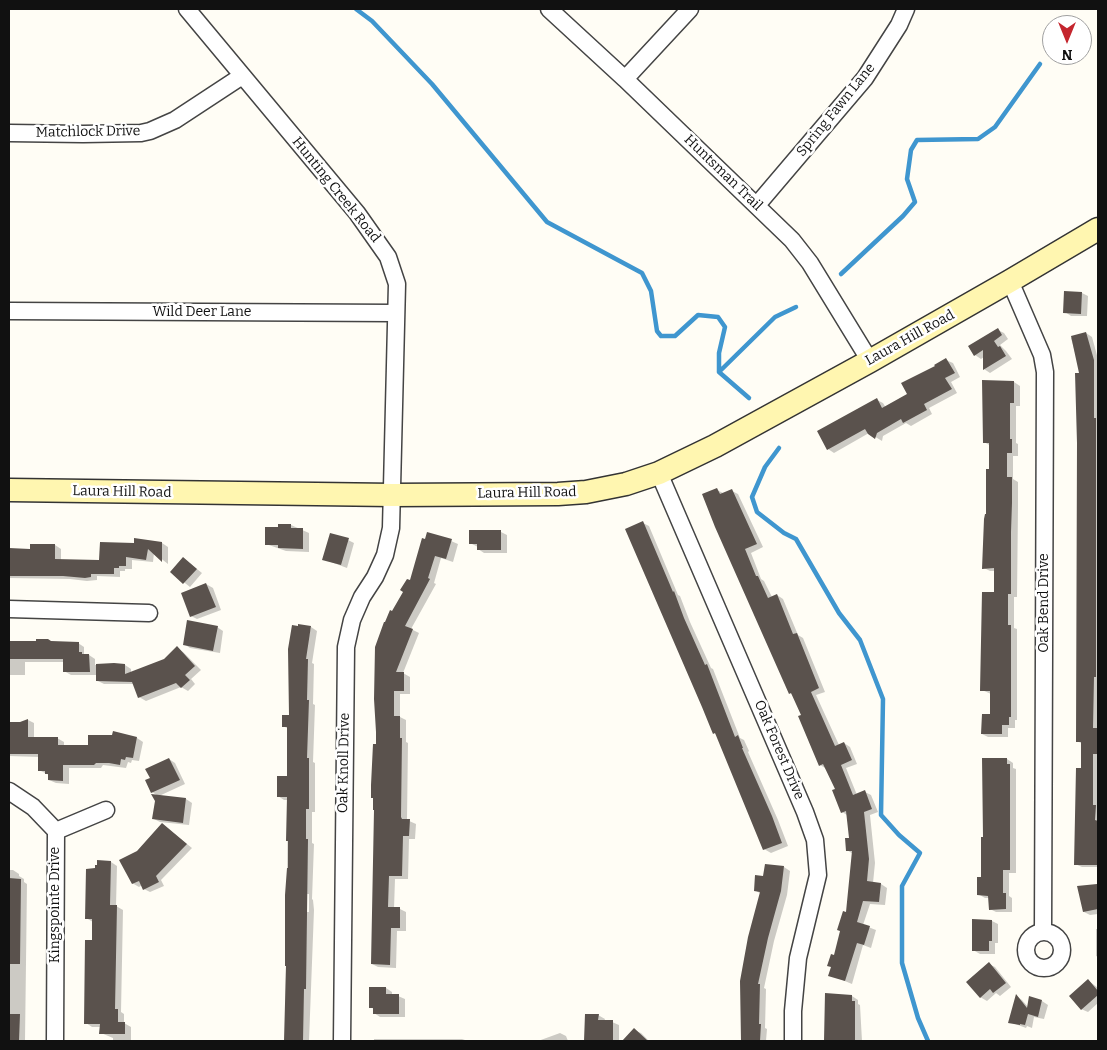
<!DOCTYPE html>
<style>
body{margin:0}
#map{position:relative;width:1107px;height:1050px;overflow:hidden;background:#fffdf5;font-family:Bitter,serif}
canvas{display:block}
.frame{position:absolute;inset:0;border:10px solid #111;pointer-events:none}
.north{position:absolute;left:1042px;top:15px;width:50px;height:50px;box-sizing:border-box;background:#fff;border:1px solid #a0a0a0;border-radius:50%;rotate:180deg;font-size:14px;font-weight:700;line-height:20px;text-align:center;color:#111}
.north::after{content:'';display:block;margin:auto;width:18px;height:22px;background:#c4262e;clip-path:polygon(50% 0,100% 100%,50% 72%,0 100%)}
</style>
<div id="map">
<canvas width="1107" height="1050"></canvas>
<div class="frame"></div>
<div class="north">N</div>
</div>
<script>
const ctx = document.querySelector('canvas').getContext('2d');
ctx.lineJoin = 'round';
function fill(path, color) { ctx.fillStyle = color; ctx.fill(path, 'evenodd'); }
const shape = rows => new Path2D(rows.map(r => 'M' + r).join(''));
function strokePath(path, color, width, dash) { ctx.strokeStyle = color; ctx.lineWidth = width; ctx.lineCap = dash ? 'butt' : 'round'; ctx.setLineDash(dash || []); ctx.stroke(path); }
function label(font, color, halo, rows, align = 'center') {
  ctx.font = font + ' Bitter,serif'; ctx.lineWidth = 5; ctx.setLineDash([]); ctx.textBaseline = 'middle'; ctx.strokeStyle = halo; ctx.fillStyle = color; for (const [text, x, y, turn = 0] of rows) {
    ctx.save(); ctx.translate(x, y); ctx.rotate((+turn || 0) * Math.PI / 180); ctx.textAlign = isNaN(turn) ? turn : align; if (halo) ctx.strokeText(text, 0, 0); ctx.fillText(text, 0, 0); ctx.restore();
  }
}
fill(shape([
 [1082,293,1088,296,1087,316,1071,316,1065,312],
 [998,330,1004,333,1008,339,1000,345,1006,351,1012,359,990,373,984,369,984,357,981,359,975,355,970,347],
 [1086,333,1092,337,1098,359,1098,867,1082,867,1075,864,1083,769,1083,744,1077,741,1081,374,1071,338],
 [946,360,953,363,960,377,951,382,957,393,929,408,932,414,911,426,906,423,883,436,882,441,869,433,834,453,828,449,877,400,883,403,886,408,909,395,936,367],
 [984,382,1014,382,1020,386,1020,406,1016,406,1016,443,1018,444,1018,456,1013,456,1013,479,1018,482,1018,507,1017,597,1014,597,1014,628,1017,629,1017,720,1015,720,1015,728,1008,728,1008,737,988,737,982,734,991,716,991,694,982,690,995,593,995,571,990,571,984,568,991,471,991,446,984,442],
 [717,490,723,493,732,491,738,494,763,547,751,553,761,579,764,581,772,597,777,595,783,599,798,635,803,638,825,692,816,695,839,745,844,743,850,747,857,764,846,768,857,795,865,792,871,795,878,812,870,815,875,863,873,883,881,884,887,888,885,905,870,904,863,925,876,930,871,948,863,945,852,984,830,975,847,913,853,854,847,850,850,839,847,815,842,812,836,790,827,769,820,765,803,715,793,695,790,693],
 [643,523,649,526,678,595,680,596,690,622,711,668,713,669,740,738,744,740,749,751,748,752,778,820,788,846,771,853,764,849,717,734,714,733],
 [291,525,309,533,309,552,286,551,266,544],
 [501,532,507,535,507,553,484,553,478,549,478,547,470,543],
 [136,539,162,543,168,547,168,564,154,553,153,562,132,560,132,569,125,569,125,571,120,571,120,577,97,576,97,580,87,581,70,579,9,578,9,550,31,550,55,545,61,549,61,560,101,561,135,544],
 [423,539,451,541,458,544,453,562,441,558,434,583,436,584,411,629,419,633,403,673,410,677,410,694,400,694,400,717,406,720,406,742,408,743,407,820,416,824,415,839,409,839,408,879,395,879,394,909,400,909,406,912,406,931,397,931,396,968,378,967,372,964,377,746,393,613,410,582],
 [348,540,354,543,347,568,323,559],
 [183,558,202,573,190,587,171,572],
 [206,584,213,588,221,610,197,619,191,616],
 [217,627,223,631,220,653,190,648,184,644],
 [311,627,317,631,312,663,314,664,313,704,315,705,313,762,315,763,315,812,312,812,312,843,314,844,312,899,313,900,314,910,309,1041,285,1041,288,800,284,800,278,796,289,777,289,729,283,726,290,717],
 [306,894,309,894,309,912,307,912],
 [9,642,78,643,84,647,84,655,89,655,95,659,95,665,114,664,125,665,131,669,131,673,165,660,177,648,183,652,201,670,191,679,195,684,188,691,181,687,146,701,139,697,134,684,104,684,98,681,98,675,71,675,64,671,64,662,25,662,25,675,9,675],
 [28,720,34,723,34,738,57,738,64,742,64,746,89,746,113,736,114,733,137,738,143,742,139,761,132,760,131,763,128,762,126,768,103,765,101,768,69,768,69,784,56,783,49,780,49,775,39,770,39,757,9,756,9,723,21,723],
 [169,759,175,763,185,784,159,796,186,799,192,803,189,825,160,822,154,819,158,796,152,792,152,779],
 [983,759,1007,759,1013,763,1013,768,1016,769,1016,873,1009,873,1009,896,1012,898,1012,912,996,912,990,909,990,898,985,898,978,894,982,878,984,838],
 [163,825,192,848,161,880,164,886,150,892,144,889,142,885,139,887,132,883,137,852],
 [111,862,117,866,116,906,123,910,121,1012,124,1014,124,1023,131,1027,131,1041,113,1041,113,1038,101,1033,101,1027,92,1027,86,1023,93,941,93,922,86,918,96,869],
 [784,867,790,871,787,895,774,941,764,988,766,989,765,1028,767,1029,766,1041,741,1041,741,981,761,894,755,890,764,877],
 [9,870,13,870,19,874,19,876,24,879,24,882,27,884,25,1041,9,1041],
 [1097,886,1098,887,1098,914,1090,915,1084,912],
 [992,921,998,924,998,943,995,943,995,954,980,954,973,950],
 [1096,929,1098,929,1098,957,1096,956],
 [989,964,995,967,1011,987,1000,996,996,993,987,1001,980,997],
 [1089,981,1098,988,1098,1003,1088,1012,1081,1009],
 [386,988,392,992,392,996,398,996,405,999,405,1017,380,1017,374,1013,374,1009,370,1007],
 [826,995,852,996,858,1000,858,1004,860,1005,862,1041,825,1041],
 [1016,996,1022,1000,1028,1007,1042,1001,1048,1005,1044,1019,1034,1017,1032,1028,1027,1026,1026,1028,1010,1022],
 [598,1015,605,1019,604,1022,612,1022,619,1025,619,1041,590,1041,586,1039],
 [634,1030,641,1033,649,1041,623,1041],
 [560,1033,566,1036,568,1041,538,1041],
 [374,1039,462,1039,465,1040,523,1041,374,1041]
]), '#0003');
strokePath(shape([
 [356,9,372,21,432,84,547,222,642,273,651,291,657,331,661,336,675,336,698,315,718,317,725,327,719,353,719,372,749,398],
 [841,274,903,216,915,202,907,179,911,150,917,140,978,139,995,127,1040,64],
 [719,372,775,317,796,307],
 [779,448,765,467,752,497,757,512,784,533,796,539,839,613,860,640,883,699,881,815,899,835,920,853,902,886,902,963,918,1018,928,1041]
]), '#3f96cf', 4.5);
fill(shape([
 [1064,291,1082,292,1081,314,1063,313],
 [998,328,1002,335,994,341,998,347,1000,346,1006,356,983,370,983,350,974,356,968,346],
 [1086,332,1094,360,1094,418,1096,418,1096,677,1094,677,1093,728,1098,728,1098,754,1093,754,1093,805,1096,805,1095,820,1098,821,1098,865,1074,865,1076,768,1081,768,1081,742,1076,742,1077,443,1075,373,1079,373,1071,336],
 [946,358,955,373,945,378,952,389,924,404,927,410,903,423,901,419,877,433,875,439,868,434,865,429,827,450,817,431,877,398,882,408,907,394,901,383,935,366,934,365],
 [982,380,1014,381,1014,403,1010,403,1010,439,1012,439,1012,453,1007,453,1007,477,1012,477,1012,503,1011,532,1011,594,1008,594,1008,625,1011,625,1011,717,1009,717,1009,725,1002,725,1002,734,981,734,982,714,990,714,990,691,980,691,982,592,994,592,994,568,982,569,984,519,985,514,986,514,986,469,989,469,989,443,983,443],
 [717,488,720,494,732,489,757,544,745,549,756,576,758,576,768,598,777,594,793,634,797,633,819,688,811,692,835,746,844,742,852,760,841,765,853,795,865,790,872,809,864,812,869,859,867,881,881,883,879,902,863,901,857,922,870,926,864,945,857,943,845,981,828,976,831,967,827,966,831,954,834,955,840,931,837,930,843,911,846,912,852,851,846,851,845,838,849,838,846,811,841,813,832,790,835,789,823,764,819,766,798,716,801,715,791,693,789,694,715,527,702,494],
 [643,521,673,592,674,591,684,618,705,665,707,664,735,737,738,735,743,748,742,748,772,816,782,843,763,850,715,733,713,734,702,707,625,529],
 [278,524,291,524,291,528,303,528,303,549,278,548,278,545,265,545,265,527,278,527],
 [469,530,501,530,501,550,477,550,477,544,469,544],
 [427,532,452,539,446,559,435,556,428,578,430,579,405,626,413,629,396,672,404,672,404,691,394,691,394,716,400,716,400,738,402,738,401,817,402,819,410,819,409,836,403,836,402,876,389,876,388,907,400,907,400,928,391,928,390,965,371,964,374,810,373,810,373,798,371,798,371,785,373,744,376,744,376,732,374,699,375,647,384,622,385,622,390,610,392,611,403,592,400,590,407,579,410,580,422,538,425,539],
 [330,533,349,538,341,565,322,560],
 [134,538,162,542,162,562,148,549,146,560,126,557,126,566,119,566,119,568,114,568,114,574,91,574,91,577,85,578,63,576,9,576,9,548,30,549,30,544,55,544,55,559,99,560,100,542,134,543],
 [183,557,197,569,183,584,170,572],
 [206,583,216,607,190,617,181,593],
 [187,620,218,626,213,651,183,645],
 [298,624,311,626,306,659,308,659,307,700,309,700,307,758,309,758,309,809,306,809,306,839,308,839,306,989,304,989,303,1041,284,1041,286,966,285,966,285,895,287,868,288,868,288,841,286,841,287,797,277,797,277,776,287,776,287,727,282,727,282,715,289,715,288,649,292,625,298,626],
 [36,639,48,639,51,641,79,642,79,652,82,652,82,654,89,654,90,672,63,672,63,659,9,659,9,641,36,641],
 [177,646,195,666,185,675,190,680,181,688,176,683,138,698,132,682,96,681,96,664,114,663,125,664,125,674,164,659],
 [28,719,28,737,58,737,58,745,88,745,88,735,112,735,113,731,137,737,133,758,126,757,125,760,121,759,120,765,109,763,96,763,94,765,63,765,63,781,48,780,48,774,45,774,45,771,38,771,38,754,9,754,9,722,20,722],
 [169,758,180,780,151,793,145,780,150,778,145,769],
 [982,758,1007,758,1007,764,1010,764,1010,870,1003,870,1003,893,1006,893,1006,909,989,910,988,896,977,895,977,877,981,877,981,837,983,837],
 [151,794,186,798,183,823,152,819,155,801],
 [162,823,187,844,156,876,159,882,143,890,139,881,132,884,119,860,137,851],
 [97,860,111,861,110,905,117,905,115,1009,118,1009,118,1022,125,1022,125,1034,99,1034,100,1024,84,1024,85,940,92,940,92,919,85,919,86,869,95,868,95,865,97,865],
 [765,864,784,866,781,891,768,938,758,984,760,984,759,1024,761,1024,760,1041,741,1041,740,981,748,937,760,892,754,891,755,875,763,876],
 [9,878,21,879,20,964,9,964],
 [1097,884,1098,909,1083,912,1077,886],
 [972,919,992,920,992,941,989,941,989,951,972,951],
 [989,962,1006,983,993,993,990,989,980,998,966,982],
 [1088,979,1098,991,1098,995,1081,1010,1069,996],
 [369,987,386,987,386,994,399,994,399,1014,373,1014,373,1008,369,1008],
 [825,993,852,995,852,1001,855,1001,855,1041,824,1041],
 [1016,994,1027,1008,1029,996,1042,1000,1038,1017,1028,1014,1025,1025,1020,1024,1020,1025,1008,1023],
 [9,1014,20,1014,19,1041,9,1041],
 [585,1014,599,1014,598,1020,613,1020,613,1041,584,1041],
 [634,1028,648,1041,622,1041]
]), '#5a524d');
const minor = shape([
 [187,9,357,213,388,257,397,284,391,528,385,555,375,577,362,597,352,620,346,647,342,1041],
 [549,9,625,79,792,240,810,263,870,361],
 [625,79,690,9],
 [9,133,83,134,141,133,150,131,175,120,242,76],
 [757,205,865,78,899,25,906,9],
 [1010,281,1042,355,1045,372,1043,932],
 [9,311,395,313],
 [659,473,805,812,815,840,818,875,798,958,793,1011,793,1041],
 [9,609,149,613],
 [9,791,33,807,56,831,55,1041],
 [56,831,106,810],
 '1026 950a18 18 0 1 1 36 0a18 18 0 1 1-36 0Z'
]);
const secondary = shape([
 [9,490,393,495,558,494,586,492,626,484,659,473,715,446,870,361,1010,281,1098,229]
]);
strokePath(minor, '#444', 19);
strokePath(secondary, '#333', 25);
strokePath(minor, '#fff', 16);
strokePath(secondary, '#fff6b0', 22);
label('14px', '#111', '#fff', [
 ["Spring Fawn Lane",836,110,-51],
 ["Matchlock Drive",88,132,-1],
 ["Huntsman Trail",723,173,44],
 ["Hunting Creek Road",336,190,51],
 ["Wild Deer Lane",202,312],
 ["Laura Hill Road",910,338,-29],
 ["Laura Hill Road",122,492,1],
 ["Laura Hill Road",527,493,-1],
 ["Oak Bend Drive",1044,603,-90],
 ["Oak Forest Drive",779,750,67],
 ["Oak Knoll Drive",344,763,-89],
 ["Kingspointe Drive",55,905,-90]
]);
</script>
